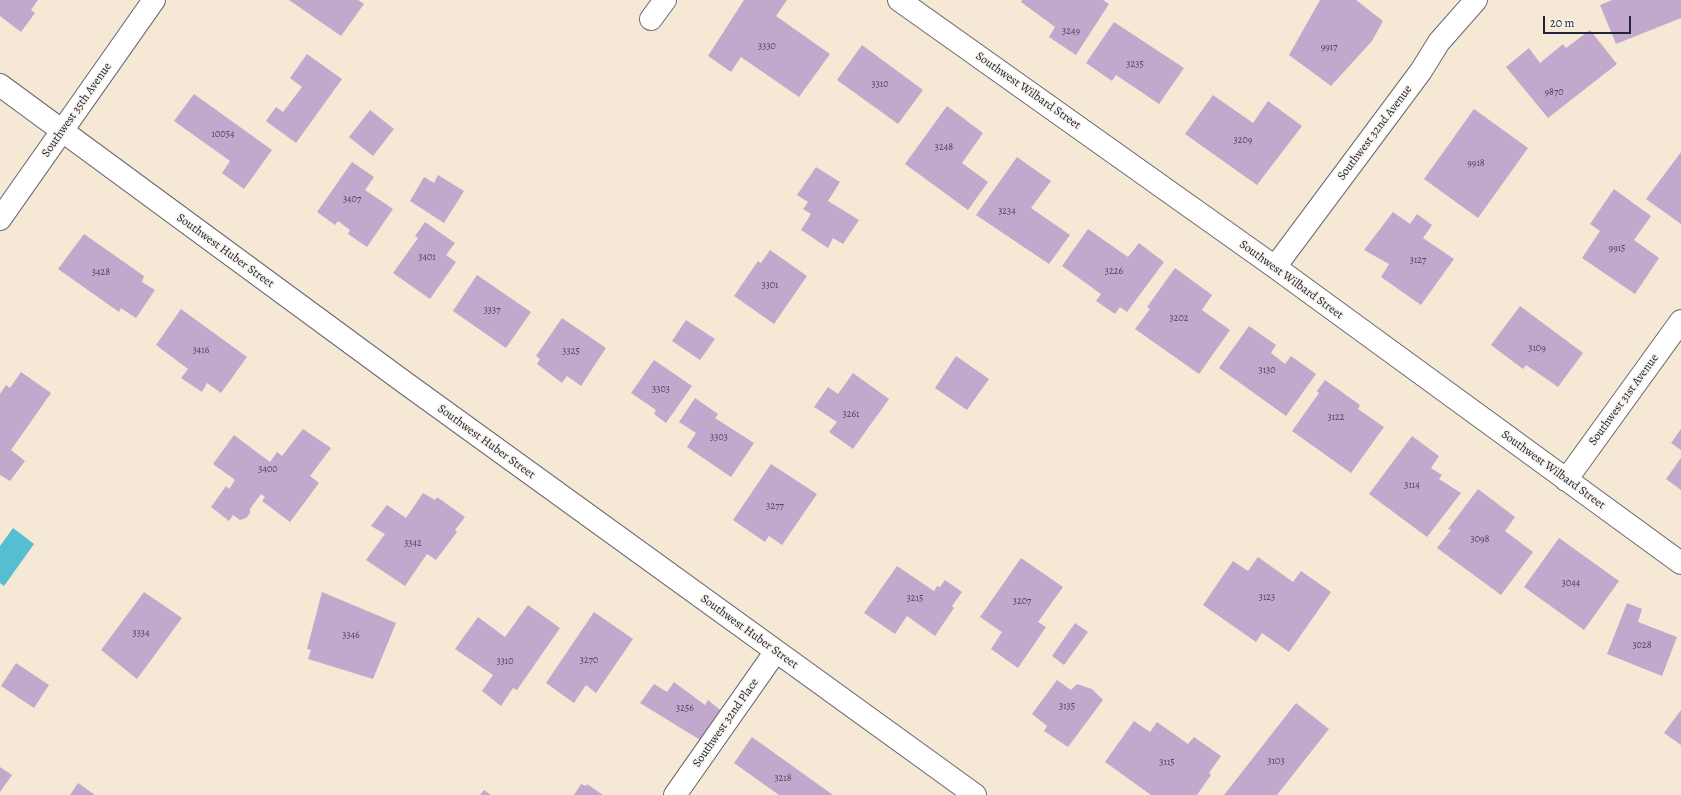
<!DOCTYPE html>
<style>
body{margin:0}
#map{position:relative;width:1681px;height:795px;overflow:hidden;background:#f5e8d4;font-family:Alegreya,serif}
canvas{display:block}
.scale{position:absolute;left:1543px;top:16px;width:88px;height:18px;box-sizing:border-box;border:2px solid #22223b;border-top:0;padding-left:5px;font-size:12px;line-height:14px;white-space:nowrap;color:#22223b;-webkit-text-stroke:3px #f7f3e8;paint-order:stroke}
</style>
<div id="map">
<canvas width="1681" height="795"></canvas>
<div class="scale">20 m</div>
</div>
<script>
const ctx = document.querySelector('canvas').getContext('2d');
ctx.lineJoin = 'round';
function fill(path, color) { ctx.fillStyle = color; ctx.fill(path, 'evenodd'); }
const shape = rows => new Path2D(rows.map(r => 'M' + r).join(''));
function strokePath(path, color, width, dash) { ctx.strokeStyle = color; ctx.lineWidth = width; ctx.lineCap = dash ? 'butt' : 'round'; ctx.setLineDash(dash || []); ctx.stroke(path); }
function label(font, color, halo, rows, align = 'center') {
  ctx.font = font + ' Alegreya,serif'; ctx.lineWidth = 3; ctx.setLineDash([]); ctx.textBaseline = 'middle'; ctx.strokeStyle = halo; ctx.fillStyle = color; for (const [text, x, y, turn = 0] of rows) {
    ctx.save(); ctx.translate(x, y); ctx.rotate((+turn || 0) * Math.PI / 180); ctx.textAlign = isNaN(turn) ? turn : align; if (halo) ctx.strokeText(text, 0, 0); ctx.fillText(text, 0, 0); ctx.restore();
  }
}
fill(shape([
 [13,528,34,544,4,586,0,583,0,546]
]), '#55bfd1');
fill(shape([
 [0,0,38,0,31,10,35,13,21,32,0,16],
 [289,0,358,0,364,4,341,36],
 [744,0,787,0,776,16,830,54,799,97,741,57,731,72,708,56],
 [1022,0,1103,0,1109,4,1076,55,1049,37,1055,27,1021,2],
 [1320,0,1356,0,1383,21,1372,41,1331,86,1289,55],
 [1612,0,1681,0,1681,18,1616,44,1600,5],
 [1114,22,1184,68,1159,104,1116,75,1112,81,1086,63],
 [1590,30,1617,64,1548,118,1506,67,1529,48,1540,63,1563,44,1566,48],
 [862,45,923,90,898,124,837,80],
 [307,54,342,79,296,143,266,121,276,107,283,112,302,87,290,78],
 [194,94,272,150,244,189,222,173,230,161,174,121],
 [1213,95,1253,123,1268,101,1302,126,1257,185,1185,134],
 [947,106,983,133,962,163,988,182,968,210,905,164],
 [1474,109,1528,148,1478,218,1424,179],
 [370,110,394,129,373,156,349,137],
 [1681,152,1681,224,1646,199],
 [1017,157,1051,181,1031,208,1070,235,1049,264,976,215],
 [352,162,374,177,365,190,393,209,367,247,348,234,350,230,338,221,335,225,317,212],
 [816,167,840,182,828,201,859,220,843,244,833,238,828,248,801,230,811,214,803,209,808,202,797,195],
 [438,175,464,191,444,223,410,201,424,177,434,183],
 [1614,189,1651,216,1634,240,1659,258,1635,294,1582,258,1600,231,1590,224],
 [1393,212,1410,224,1417,214,1432,225,1423,238,1454,259,1421,305,1381,277,1389,264,1364,250],
 [425,222,455,243,446,255,456,262,430,299,393,273,418,238,415,236],
 [1088,229,1128,257,1139,243,1164,262,1127,312,1120,307,1115,314,1096,301,1101,294,1062,266],
 [84,234,144,276,142,282,155,290,136,318,121,308,119,312,58,269],
 [770,250,807,276,774,324,734,296,758,261,761,263],
 [1175,268,1212,295,1202,310,1230,330,1199,374,1135,329,1150,309,1147,307],
 [477,275,531,312,506,348,453,311],
 [1520,306,1583,353,1558,387,1526,365,1523,369,1491,345],
 [181,309,247,357,221,393,207,383,202,392,181,378,188,369,156,345],
 [562,318,606,348,581,386,567,376,562,383,537,364,540,359,536,356],
 [686,320,715,339,700,360,672,341],
 [1249,326,1276,345,1271,353,1285,364,1291,356,1316,374,1286,416,1219,368],
 [956,356,989,379,967,410,935,388],
 [654,360,692,386,666,423,654,414,656,410,631,393],
 [21,372,51,393,11,450,25,461,10,481,0,475,0,394,6,385,10,388],
 [853,373,889,399,853,449,829,432,837,422,814,407,828,387,838,394],
 [1325,380,1360,405,1358,409,1384,427,1351,473,1292,431,1319,393,1317,391],
 [695,398,718,414,715,418,754,443,731,477,687,447,696,433,679,422],
 [303,429,331,448,310,476,319,483,290,522,262,501,265,497,261,494,250,509,250,513,246,518,240,520,233,515,229,521,211,507,226,486,229,489,235,480,213,464,234,435,270,462,277,452,282,456],
 [1681,429,1681,450,1671,443],
 [1412,436,1439,456,1431,468,1442,475,1439,479,1461,493,1427,537,1369,494],
 [1681,458,1681,490,1666,479],
 [771,464,817,494,782,545,769,536,765,542,733,520],
 [1478,489,1515,517,1505,531,1533,552,1501,595,1437,548,1451,530,1448,529],
 [423,493,435,500,437,497,465,517,455,530,457,532,436,560,427,554,405,586,366,560,385,534,371,526,387,505,406,518],
 [1559,538,1619,581,1584,630,1524,587],
 [1258,557,1293,582,1301,571,1331,592,1289,652,1262,633,1256,642,1203,605,1233,561,1248,571],
 [1021,558,1063,587,1038,622,1046,627,1018,668,991,649,1002,632,980,617],
 [897,566,934,591,937,586,940,587,945,580,962,592,952,606,954,608,935,636,907,616,895,634,864,613],
 [144,592,182,618,137,679,101,650],
 [322,592,396,623,373,679,308,659,311,650,307,649],
 [1627,603,1642,609,1638,622,1677,637,1662,676,1607,654],
 [528,605,560,628,517,690,513,688,501,706,482,691,493,675,455,649,478,617,505,637],
 [594,612,633,639,596,693,586,685,574,703,546,683],
 [1075,623,1088,632,1064,665,1052,656],
 [16,663,49,685,34,708,1,686],
 [1057,680,1071,690,1077,684,1092,689,1103,700,1068,747,1044,731,1047,726,1032,714],
 [674,682,705,705,708,700,724,713,705,743,640,703,654,684,667,692],
 [1296,703,1329,729,1277,795,1224,795],
 [1681,710,1681,745,1664,733],
 [1134,721,1150,732,1157,722,1188,744,1194,737,1221,756,1209,773,1211,775,1197,795,1151,795,1105,762],
 [752,737,833,795,779,795,734,763],
 [0,767,12,775,0,792],
 [78,783,95,795,70,795],
 [581,784,586,786,587,784,603,795,574,795],
 [484,790,491,795,480,795]
]), '#c3a8cd');
const minor = shape([
 [899,0,1275,267,1681,563],
 [651,19,665,0],
 [0,85,404,382,975,795],
 [0,219,154,0],
 [1275,267,1421,71,1439,42,1476,0],
 [1566,480,1681,321],
 [675,795,776,651]
]);
strokePath(minor, '#6c6771', 24);
strokePath(minor, '#fff', 22);
label('10px', '#4a4460', null, [
 ["3249",1071,32],
 ["3330",767,47],
 ["9917",1329,48],
 ["3235",1135,65],
 ["3310",880,85],
 ["9870",1554,93],
 ["10054",223,135],
 ["3209",1243,141],
 ["3248",944,148],
 ["9918",1476,164],
 ["3407",352,200],
 ["3234",1007,212],
 ["9915",1617,249],
 ["3401",427,258],
 ["3127",1418,261],
 ["3226",1114,272],
 ["3428",101,273],
 ["3301",770,286],
 ["3337",492,311],
 ["3202",1179,319],
 ["3109",1537,349],
 ["3416",201,351],
 ["3325",571,352],
 ["3130",1267,371],
 ["3303",661,390],
 ["3261",851,415],
 ["3122",1336,418],
 ["3303",719,438],
 ["3400",268,470],
 ["3114",1412,486],
 ["3277",775,507],
 ["3098",1480,540],
 ["3342",413,544],
 ["3044",1571,584],
 ["3123",1267,598],
 ["3215",915,599],
 ["3207",1022,602],
 ["3334",141,634],
 ["3346",351,636],
 ["3028",1642,646],
 ["3270",589,661],
 ["3310",505,662],
 ["3135",1067,707],
 ["3256",685,709],
 ["3103",1276,762],
 ["3115",1167,763],
 ["3218",783,779]
]);
label('12px', '#22223b', '#f7f3e8', [
 ["Southwest Wilbard Street",1028,91,35],
 ["Southwest 35th Avenue",77,110,-55],
 ["Southwest 32nd Avenue",1375,133,-53],
 ["Southwest Huber Street",225,251,36],
 ["Southwest Wilbard Street",1291,280,36],
 ["Southwest 31st Avenue",1624,400,-54],
 ["Southwest Huber Street",486,442,36],
 ["Southwest Wilbard Street",1553,470,36],
 ["Southwest Huber Street",749,632,36],
 ["Southwest 32nd Place",726,723,-55]
]);
</script>
